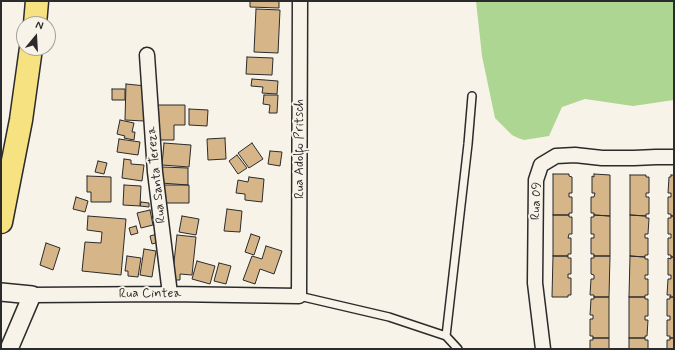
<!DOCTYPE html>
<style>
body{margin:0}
#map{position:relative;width:675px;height:350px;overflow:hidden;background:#f7f3e8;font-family:Mynerve,sans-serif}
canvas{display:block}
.frame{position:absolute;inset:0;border:2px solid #2b2b2b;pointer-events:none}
.north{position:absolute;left:16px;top:16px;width:40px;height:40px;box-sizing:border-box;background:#f7f3e8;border:1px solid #a5a39c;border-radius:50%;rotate:18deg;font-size:11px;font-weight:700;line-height:16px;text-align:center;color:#2b2b2b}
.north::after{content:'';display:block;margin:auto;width:14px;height:18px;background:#2b2b2b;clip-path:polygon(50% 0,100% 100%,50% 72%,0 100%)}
</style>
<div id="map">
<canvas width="675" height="350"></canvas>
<div class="frame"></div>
<div class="north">N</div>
</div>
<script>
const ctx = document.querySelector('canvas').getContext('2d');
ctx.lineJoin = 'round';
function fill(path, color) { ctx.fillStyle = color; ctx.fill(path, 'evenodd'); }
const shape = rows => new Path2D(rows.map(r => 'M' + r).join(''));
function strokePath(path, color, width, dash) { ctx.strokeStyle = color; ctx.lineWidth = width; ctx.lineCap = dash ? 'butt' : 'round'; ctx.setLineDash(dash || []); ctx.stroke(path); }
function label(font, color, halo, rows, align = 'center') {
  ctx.font = font + ' Mynerve,sans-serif'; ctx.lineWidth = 4; ctx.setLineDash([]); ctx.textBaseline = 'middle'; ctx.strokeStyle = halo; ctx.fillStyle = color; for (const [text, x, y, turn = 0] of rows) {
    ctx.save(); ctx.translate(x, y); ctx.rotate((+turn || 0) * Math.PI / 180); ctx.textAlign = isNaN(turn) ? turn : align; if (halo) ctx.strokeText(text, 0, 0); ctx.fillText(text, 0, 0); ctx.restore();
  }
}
fill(shape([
 [476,1,674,1,674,100,633,106,585,99,562,107,549,136,524,140,518,138,512,135,495,118,482,56]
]), '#add693');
const building = shape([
 [250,1,279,1,279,8,250,7,250,1],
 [256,9,280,10,278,53,254,52,256,9],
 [247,57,273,58,272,75,246,74,247,57],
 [252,79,278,81,277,94,262,93,263,87,251,86,252,79],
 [126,84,146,86,144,121,125,120,126,84],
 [112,89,125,89,125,100,112,100,112,89],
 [264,95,278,95,277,113,269,113,270,105,263,104,264,95],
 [157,105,185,105,185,125,174,125,174,140,158,140,157,105],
 [189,109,208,110,207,126,189,125,189,109],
 [120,120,134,123,132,132,135,132,134,140,124,138,125,136,117,134,120,120],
 [225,138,226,159,208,160,207,139,225,138],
 [119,139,140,142,138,155,117,152,119,139],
 [164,143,191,145,189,167,162,165,164,143],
 [252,143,263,159,249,168,238,153,252,143],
 [270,151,282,152,280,166,268,164,270,151],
 [237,155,247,168,238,174,229,161,237,155],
 [124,159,131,160,131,164,144,165,142,181,122,178,124,159],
 [98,161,107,163,104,174,95,172,98,161],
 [162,167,188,168,188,185,161,183,162,167],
 [553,174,569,174,569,176,572,177,572,193,569,193,569,197,572,197,572,213,569,213,569,215,553,215,553,174],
 [594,174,610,175,610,216,594,215,594,213,591,213,591,197,594,197,595,193,592,193,592,176,594,177,594,174],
 [630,175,646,175,646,177,649,177,649,193,646,193,646,197,649,197,649,214,646,214,646,216,630,215,630,175],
 [671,175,674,175,674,216,671,216,671,214,668,214,668,197,671,197,671,193,668,193,669,177,671,177,671,175],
 [87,176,111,177,111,202,91,202,91,192,87,192,87,176],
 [249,177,264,179,262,202,245,200,245,194,236,193,238,180,248,182,249,177],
 [124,185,141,186,140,206,123,205,124,185],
 [163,185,189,185,189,203,163,203,163,185],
 [76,197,88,201,85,212,73,209,76,197],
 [141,202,149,203,149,207,140,206,141,202],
 [227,209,242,211,240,232,224,231,227,209],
 [150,210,153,225,141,228,137,213,150,210],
 [553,215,569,215,569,217,572,217,572,234,569,234,568,238,571,238,571,254,568,254,568,256,553,256,553,215],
 [594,215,610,216,610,256,594,256,594,254,591,254,591,238,594,238,594,234,591,234,591,217,594,217,594,215],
 [630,215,646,216,646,218,649,218,648,234,645,234,645,238,648,238,648,255,645,255,645,257,630,256,630,215],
 [88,216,126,219,121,275,82,271,85,242,101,243,102,232,87,230,88,216],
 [182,216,199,219,196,235,179,232,182,216],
 [671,216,674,216,674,257,671,257,671,255,668,255,668,238,671,238,671,234,668,234,668,218,671,218,671,216],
 [136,226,138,233,131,235,129,228,136,226],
 [157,234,159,242,152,244,150,236,157,234],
 [251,234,260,237,254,255,245,252,251,234],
 [177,235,196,237,192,275,180,274,180,280,172,280,177,235],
 [46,243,60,248,53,270,40,265,46,243],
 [266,246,282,251,274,274,260,269,255,284,243,280,252,256,262,259,266,246],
 [144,249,156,251,152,277,140,275,144,249],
 [127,256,141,258,138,277,128,276,128,271,125,271,127,256],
 [553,256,568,256,568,258,571,258,571,274,568,274,568,278,571,278,571,295,568,295,568,297,552,297,553,256],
 [594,256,610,256,609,297,594,297,594,295,590,295,591,279,594,279,594,275,591,274,591,258,594,258,594,256],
 [630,256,645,257,645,259,648,259,648,275,645,275,645,279,648,279,648,295,645,295,645,297,629,297,630,256],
 [671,257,674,257,674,297,670,297,671,295,667,295,668,279,671,279,671,275,668,275,668,258,671,259,671,257],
 [197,261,215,266,210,284,192,279,197,261],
 [219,263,231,266,226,284,214,281,219,263],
 [594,297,609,297,609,338,593,338,593,336,590,336,590,319,593,319,593,315,590,315,591,299,594,299,594,297],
 [629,297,645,297,645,299,648,299,648,316,645,316,645,320,648,320,647,336,645,336,645,338,629,338,629,297],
 [670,297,674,297,674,338,670,338,670,336,667,336,667,320,670,320,670,316,667,316,667,299,670,299,670,297],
 [593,338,609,338,609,349,590,349,590,340,593,340,593,338],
 [629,338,645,338,645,340,648,340,648,349,629,349,629,338],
 [670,338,674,338,674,349,667,349,667,340,670,340,670,338]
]);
fill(building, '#d6b689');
strokePath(building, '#2b2b2b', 1);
const service = shape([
 [299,296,389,317,446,336,458,349],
 [446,336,468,144,472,96]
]);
const minor = shape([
 [147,55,155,172,170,294],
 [32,295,170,294,299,296,300,1],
 [543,349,535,283,536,180,541,165,556,156,575,155,602,158,634,158,656,157,674,157]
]);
const tertiary = shape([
 [1,292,32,295,9,349]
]);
const primary = shape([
 [35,24,37,1],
 [1,222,21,120,31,48]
]);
strokePath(service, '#2b2b2b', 10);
strokePath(minor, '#2b2b2b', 17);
strokePath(tertiary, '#2b2b2b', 20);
strokePath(primary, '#2b2b2b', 25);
strokePath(service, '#f7f3e8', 7);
strokePath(minor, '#f7f3e8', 14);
strokePath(tertiary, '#f7f3e8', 17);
strokePath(primary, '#f7e281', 22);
label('13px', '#2b2b2b', '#f7f3e8', [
 ["Rua Adolfo Pritsch",300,149,-90],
 ["Rua Santa Tereza",157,175,-96],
 ["Rua 09",537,201,-88],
 ["Rua Cintea",150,294]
]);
</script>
